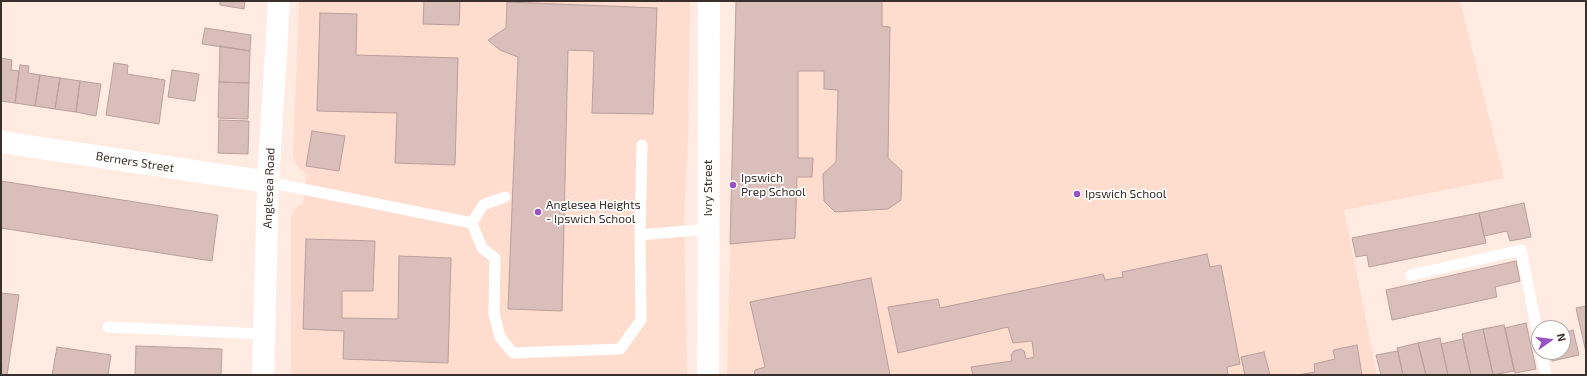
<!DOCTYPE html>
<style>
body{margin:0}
#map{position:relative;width:1587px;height:376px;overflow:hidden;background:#ffebe1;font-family:"Exo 2",sans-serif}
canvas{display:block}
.frame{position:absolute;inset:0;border:2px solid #392f2b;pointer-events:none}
.north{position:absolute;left:1531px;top:320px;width:40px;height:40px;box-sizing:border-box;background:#fff;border:1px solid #b0acaa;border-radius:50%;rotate:76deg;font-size:11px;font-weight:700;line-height:16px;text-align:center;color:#392f2b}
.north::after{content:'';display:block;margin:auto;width:14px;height:18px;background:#9b51c4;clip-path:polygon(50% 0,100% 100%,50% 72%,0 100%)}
</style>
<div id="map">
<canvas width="1587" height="376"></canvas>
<div class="frame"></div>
<div class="north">N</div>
</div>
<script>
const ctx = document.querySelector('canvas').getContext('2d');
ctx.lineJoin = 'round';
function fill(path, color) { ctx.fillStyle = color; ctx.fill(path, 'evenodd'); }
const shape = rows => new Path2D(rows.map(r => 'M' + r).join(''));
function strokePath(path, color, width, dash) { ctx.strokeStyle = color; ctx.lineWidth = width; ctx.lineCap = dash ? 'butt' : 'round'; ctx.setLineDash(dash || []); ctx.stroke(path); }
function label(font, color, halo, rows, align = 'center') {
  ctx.font = font + ' "Exo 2",sans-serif'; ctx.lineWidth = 3.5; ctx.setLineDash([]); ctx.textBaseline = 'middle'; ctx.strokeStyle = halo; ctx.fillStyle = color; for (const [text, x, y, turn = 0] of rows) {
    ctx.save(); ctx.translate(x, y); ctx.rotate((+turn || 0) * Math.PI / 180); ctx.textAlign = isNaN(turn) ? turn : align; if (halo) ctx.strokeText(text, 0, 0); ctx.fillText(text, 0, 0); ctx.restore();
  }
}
fill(shape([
 [299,1,690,1,688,140,684,220,687,375,291,375,291,217,295,208,303,204,307,175,296,165,293,155],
 [736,1,1460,1,1504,178,1344,210,1377,375,727,375]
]), '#feddce');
const building = shape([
 [220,1,245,1,244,9,220,5,220,1],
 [424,1,460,1,459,25,423,24,424,1],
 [736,1,882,1,882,26,890,27,888,158,902,171,901,200,888,209,835,212,824,201,823,174,836,162,838,90,824,89,824,71,798,71,798,158,813,158,812,177,797,177,795,238,730,244,736,1],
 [507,2,657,8,653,114,592,113,594,51,568,50,562,311,508,309,518,57,500,50,488,40,506,28,507,2],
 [320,13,357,14,356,55,458,58,455,165,395,163,397,113,317,111,320,13],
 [205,28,251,35,250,51,202,44,205,28],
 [220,46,250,51,249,83,219,82,220,46],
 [1,58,12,60,11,70,19,71,15,103,1,101,1,58],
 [114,63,128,65,127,74,165,80,159,124,106,115,114,63],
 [20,65,29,66,28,73,40,75,35,106,15,103,20,65],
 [172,70,199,74,195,101,168,97,172,70],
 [40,75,60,78,55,109,35,106,40,75],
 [60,78,80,81,76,112,55,109,60,78],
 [80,81,101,84,96,116,76,112,80,81],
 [219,82,249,83,248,119,218,118,219,82],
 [219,120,249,121,248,154,218,153,219,120],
 [312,131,345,136,339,171,306,166,312,131],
 [1,181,218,215,212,261,1,228,1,181],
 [1524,203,1531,237,1510,241,1507,231,1484,236,1479,213,1524,203],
 [1479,213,1486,243,1369,267,1367,255,1356,257,1352,238,1479,213],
 [306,239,375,241,373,291,342,291,342,318,398,319,399,256,451,258,448,363,343,359,344,331,303,329,306,239],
 [1207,254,1210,267,1221,265,1240,364,1227,367,1228,375,973,375,971,367,1012,361,1011,355,1014,351,1021,349,1024,351,1026,359,1034,357,1032,341,1013,343,1008,327,898,353,888,307,938,299,940,308,1103,274,1105,280,1123,277,1122,272,1207,254],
 [1516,261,1520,281,1495,287,1497,297,1392,320,1386,290,1516,261],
 [871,278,890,375,754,375,755,370,765,367,750,302,871,278],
 [1,293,19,295,7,375,1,375,1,293],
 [1586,306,1586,352,1576,308,1586,306],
 [1526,323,1536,369,1515,373,1505,328,1526,323],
 [1504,325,1514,371,1493,375,1483,329,1504,325],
 [1483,329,1493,375,1471,375,1462,334,1483,329],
 [1573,330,1579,355,1552,361,1550,352,1563,352,1563,333,1573,330],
 [1440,338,1448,375,1426,375,1418,343,1440,338],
 [1463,339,1471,375,1448,375,1441,344,1463,339],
 [1418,343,1426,375,1403,375,1397,348,1418,343],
 [1357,345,1362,375,1298,375,1315,372,1314,364,1335,359,1333,350,1357,345],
 [136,346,222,349,221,375,135,375,136,346],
 [57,347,111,355,108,375,52,375,57,347],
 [1398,351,1403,375,1381,375,1376,355,1398,351],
 [1264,352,1270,375,1245,375,1241,357,1264,352]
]);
fill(building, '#d9beba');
strokePath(building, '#ba9f9c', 1);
strokePath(shape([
 [268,182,472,223],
 [505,197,483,205,472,223,482,248,495,258,494,313,500,337,513,353,620,349,641,320,640,235,642,145],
 [640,235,707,229],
 [1411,275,1521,250,1539,340],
 [108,327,264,334],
 [1541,352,1546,375]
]), '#fff', 11);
strokePath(shape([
 [708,375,709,1]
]), '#fff', 22);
strokePath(shape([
 [1,142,268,182],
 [263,375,268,182,279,1]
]), '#fff', 22);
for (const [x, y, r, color] of [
 [733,185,4,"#9b51c4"],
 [1077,194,4,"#9b51c4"],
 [538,212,4,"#9b51c4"]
]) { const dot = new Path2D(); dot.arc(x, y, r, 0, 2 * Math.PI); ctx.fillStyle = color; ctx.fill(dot); strokePath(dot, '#fff', 1.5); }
label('12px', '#392f2b', '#fff', [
 ["Berners Street",135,162,9],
 ["Anglesea Road",269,188,-88],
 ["Ivry Street",708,188,-90]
]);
label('12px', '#392f2b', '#fff', [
 ["Ipswich",741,178],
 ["Prep School",741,192],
 ["Ipswich School",1085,194],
 ["Anglesea Heights",546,205],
 ["- Ipswich School",546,219]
], 'left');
</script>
